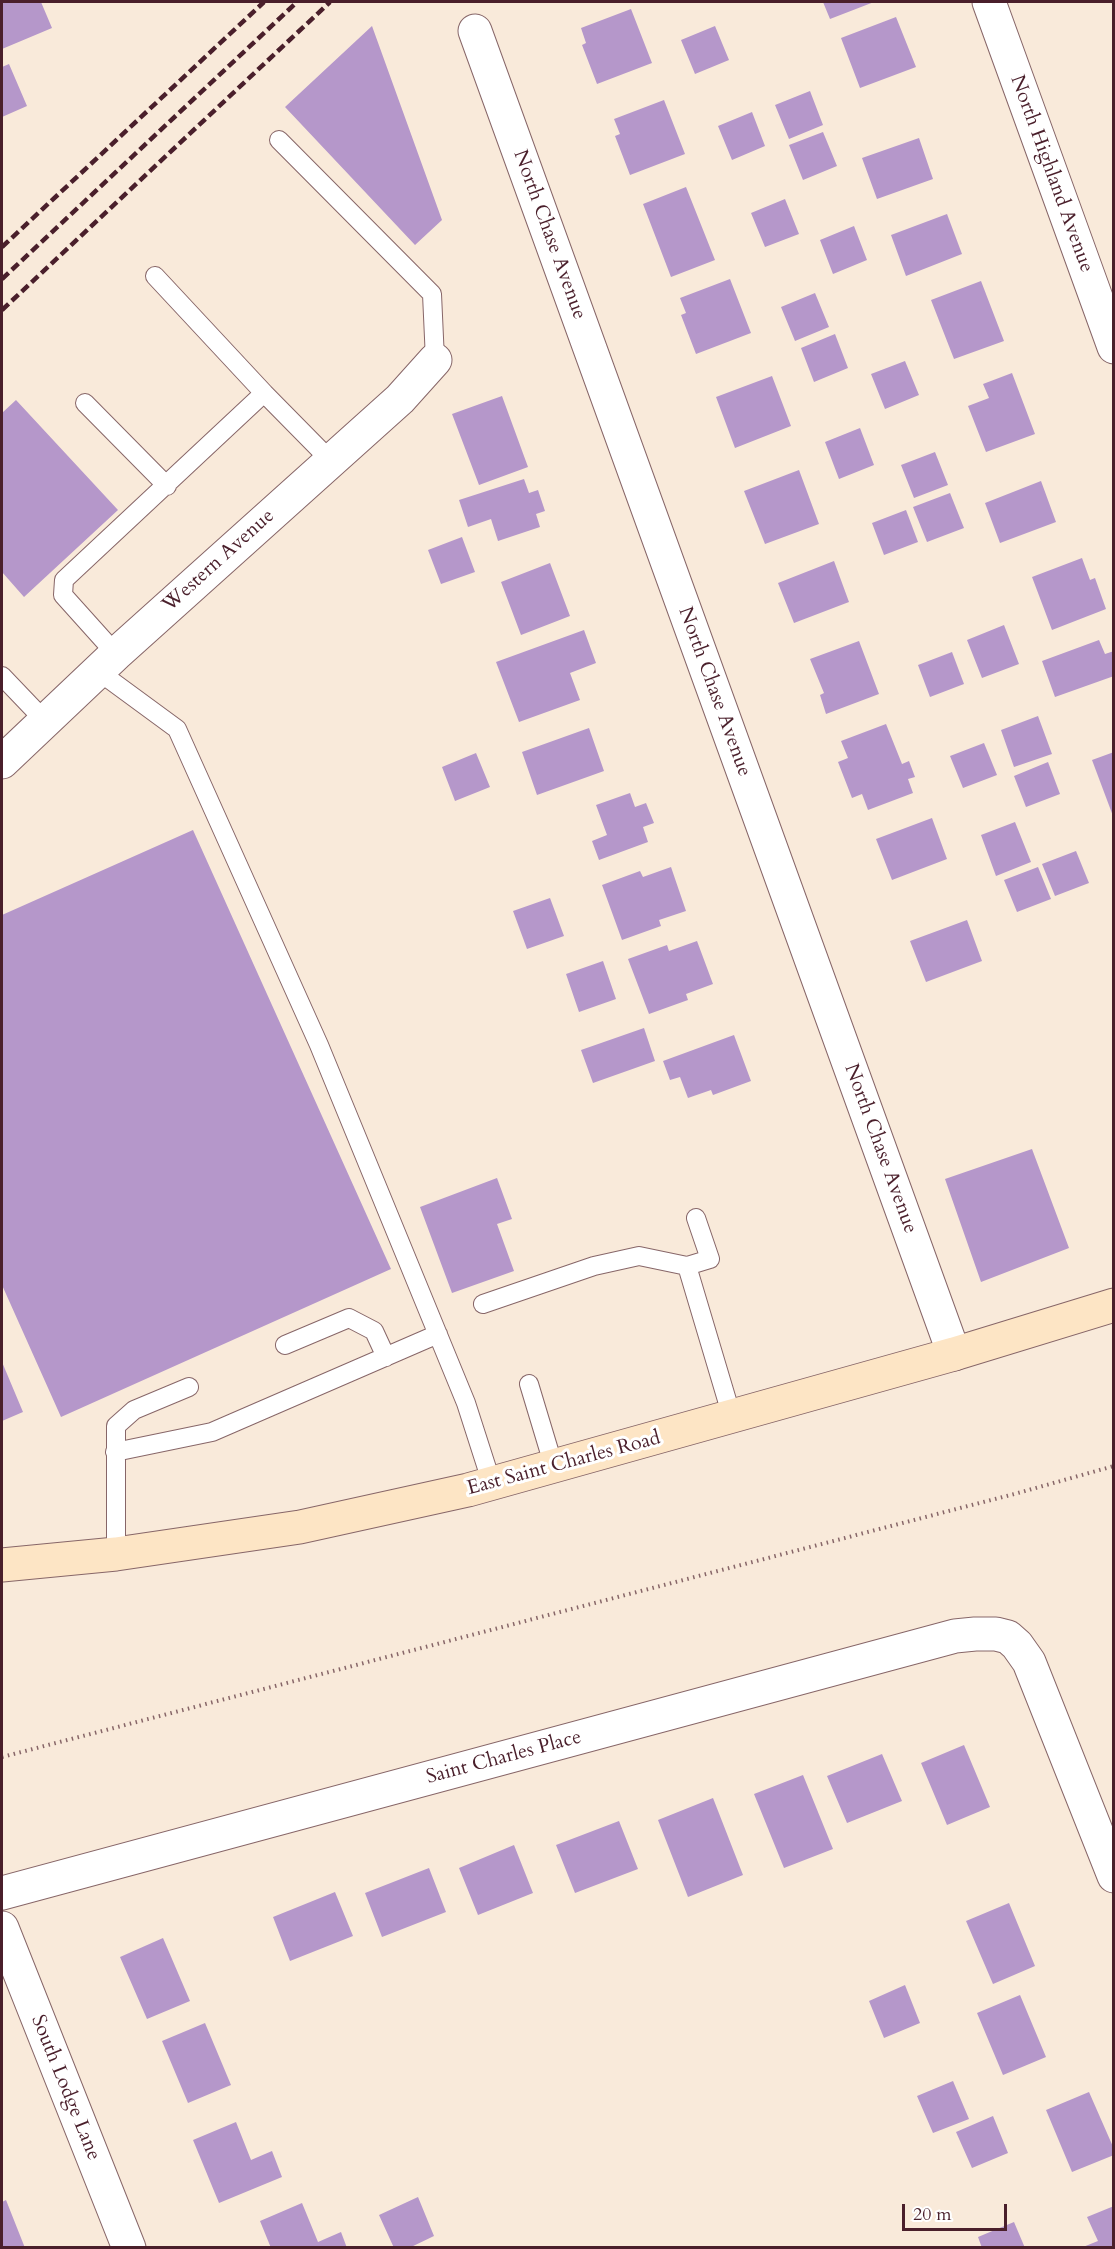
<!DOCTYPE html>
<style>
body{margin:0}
#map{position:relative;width:1115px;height:2249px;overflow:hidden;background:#f9eada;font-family:Cardo,serif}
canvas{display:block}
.frame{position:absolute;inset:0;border:3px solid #4a1f2b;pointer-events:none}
.scale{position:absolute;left:902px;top:2204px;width:105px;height:27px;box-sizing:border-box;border:3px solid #4a1f2b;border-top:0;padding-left:8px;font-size:18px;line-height:21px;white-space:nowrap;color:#4a1f2b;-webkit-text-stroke:4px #fff;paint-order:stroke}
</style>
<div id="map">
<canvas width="1115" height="2249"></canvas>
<div class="frame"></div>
<div class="scale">20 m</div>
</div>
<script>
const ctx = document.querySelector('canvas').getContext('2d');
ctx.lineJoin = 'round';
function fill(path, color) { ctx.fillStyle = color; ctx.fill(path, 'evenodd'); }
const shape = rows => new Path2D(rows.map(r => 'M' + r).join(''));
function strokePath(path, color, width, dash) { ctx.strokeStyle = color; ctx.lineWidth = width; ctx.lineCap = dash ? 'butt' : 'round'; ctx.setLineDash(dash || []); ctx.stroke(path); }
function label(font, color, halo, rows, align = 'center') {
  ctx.font = font + ' Cardo,serif'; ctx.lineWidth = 6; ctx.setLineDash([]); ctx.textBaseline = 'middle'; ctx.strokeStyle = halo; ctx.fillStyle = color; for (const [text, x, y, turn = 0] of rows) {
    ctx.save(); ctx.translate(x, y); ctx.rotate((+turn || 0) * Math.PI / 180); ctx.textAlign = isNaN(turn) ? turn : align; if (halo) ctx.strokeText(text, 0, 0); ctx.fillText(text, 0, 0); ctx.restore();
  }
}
fill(shape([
 [2,2,41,2,52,28,2,49],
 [823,2,874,2,830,19],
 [631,9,652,63,597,84,582,45,586,43,581,28],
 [896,17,916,67,860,88,841,38],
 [372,26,442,220,415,245,285,107],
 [715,26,729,60,695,74,681,40],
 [9,64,27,106,2,117,2,67],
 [810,91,823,125,789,139,775,105],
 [664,100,685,154,630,175,615,136,620,134,614,119],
 [752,112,765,146,732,160,718,126],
 [823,132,837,166,803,180,789,145],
 [919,138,933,179,877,199,862,158],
 [686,187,715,260,671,277,643,204],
 [785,199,799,234,765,247,751,213],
 [947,214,962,254,906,276,891,235],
 [854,226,867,260,833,274,820,240],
 [730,279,751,333,696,354,681,315,686,313,680,298],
 [981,281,1004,341,954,359,931,300],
 [815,293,829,327,795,341,781,307],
 [835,334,848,368,814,382,801,348],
 [905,361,919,395,885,409,871,374],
 [1012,373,1035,434,986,452,968,406,989,398,983,384],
 [772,376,791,426,735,448,716,397],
 [502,396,528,467,479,485,452,414],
 [16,400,118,510,24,597,2,572,2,413],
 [860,428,874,465,839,479,825,442],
 [935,452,948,485,914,498,901,465],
 [799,470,819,524,765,544,744,491],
 [524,479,529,493,538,490,545,511,536,514,540,527,498,541,491,519,468,527,459,500],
 [1041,481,1056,522,1000,543,985,503],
 [950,493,964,528,927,542,913,507],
 [906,510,918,542,884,555,872,523],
 [462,537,475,572,441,584,428,550],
 [1082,558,1090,580,1095,578,1106,609,1052,630,1032,577],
 [834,561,849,602,794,623,778,583],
 [550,563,570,616,521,635,501,582],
 [1004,625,1019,664,982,678,967,640],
 [584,630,596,663,570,673,580,700,519,722,496,662],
 [1099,640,1105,654,1114,651,1114,676,1055,697,1042,661],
 [859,641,879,694,826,714,820,695,824,693,810,659],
 [952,652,964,684,930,697,918,665],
 [1038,716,1052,754,1014,767,1001,730],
 [886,724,902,764,909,761,915,777,908,779,913,793,868,810,862,794,852,798,838,762,848,758,841,741],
 [589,728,604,771,537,795,522,752],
 [984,743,997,775,963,788,950,756],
 [1114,752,1114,816,1113,816,1092,760],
 [476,753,490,787,455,801,442,767],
 [1048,762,1060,794,1026,807,1014,776],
 [630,793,635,807,646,803,654,823,643,827,648,842,599,860,592,841,607,835,596,805],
 [932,818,947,859,892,880,876,839],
 [1015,822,1031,862,996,876,981,835],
 [193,830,391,1269,61,1417,2,1285,2,915],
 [1076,851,1089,883,1055,896,1042,864],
 [671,867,686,911,659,920,661,926,622,940,602,885,640,871,643,877],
 [1038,867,1051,899,1017,912,1004,880],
 [550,898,564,936,527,949,513,911],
 [967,920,982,961,926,982,910,941],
 [697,941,713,984,686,994,688,1000,649,1014,628,959,667,945,669,951],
 [603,961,616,999,579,1012,566,974],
 [644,1028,655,1061,593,1083,581,1050],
 [734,1035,751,1081,713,1095,711,1090,688,1098,680,1077,670,1080,663,1061],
 [1032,1149,1069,1248,981,1282,945,1179],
 [497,1178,512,1219,497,1224,514,1271,452,1293,420,1207],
 [2,1362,23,1412,2,1421],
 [964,1745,990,1807,947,1825,921,1763],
 [882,1754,902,1801,847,1823,827,1776],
 [803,1775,833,1849,784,1868,754,1794],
 [713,1798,743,1875,688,1897,658,1820],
 [619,1821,638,1869,575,1893,556,1845],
 [514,1845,533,1893,478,1915,459,1868],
 [429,1868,446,1912,382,1937,365,1893],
 [335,1892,353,1936,290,1961,273,1917],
 [1009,1903,1035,1966,993,1984,966,1921],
 [163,1938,190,2001,147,2019,120,1957],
 [905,1985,920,2023,884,2038,869,2001],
 [1020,1995,1046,2057,1003,2075,977,2013],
 [205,2023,231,2085,188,2103,162,2041],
 [953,2081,969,2119,933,2133,917,2096],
 [1089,2092,1114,2149,1114,2155,1072,2172,1046,2110],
 [993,2116,1008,2153,972,2168,956,2132],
 [236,2122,251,2160,272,2151,282,2177,219,2203,193,2140],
 [418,2197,434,2236,409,2248,394,2248,379,2215],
 [6,2200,25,2248,2,2248,2,2202],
 [302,2203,318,2242,341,2232,347,2248,271,2248,260,2221],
 [1114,2206,1114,2247,1083,2247,1098,2241,1087,2217],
 [1014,2222,1025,2248,982,2248,978,2237]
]), '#b597ca');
const lane = shape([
 [279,140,432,294,435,360],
 [155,276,264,393],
 [85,403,167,486],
 [116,654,63,595,64,580,264,393,331,461],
 [98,671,177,729,319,1045,466,1403,492,1484],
 [2,676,45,721],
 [696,1218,710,1259,687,1266,732,1417],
 [483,1304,594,1266,639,1256,687,1266],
 [285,1345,349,1318,374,1331,386,1357],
 [529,1384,554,1467],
 [115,1452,212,1432,438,1334],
 [116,1554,116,1426,134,1410,189,1387]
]);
const street = shape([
 [989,2,1114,347],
 [475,31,954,1354],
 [2,762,116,654,400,399,435,360],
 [2,1893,955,1636,975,1634,996,1634,1008,1637,1017,1645,1029,1662,1114,1876],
 [2,1928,129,2248]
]);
const secondary = shape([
 [2,1565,116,1554,300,1527,468,1490,954,1354,1114,1305]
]);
strokePath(lane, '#876668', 20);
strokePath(street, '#876668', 35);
strokePath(secondary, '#876668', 35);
strokePath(shape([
 [2,1757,1018,1493,1114,1466]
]), '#876668', 4, [1.5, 4.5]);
strokePath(lane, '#fff', 18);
strokePath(street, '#fff', 33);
strokePath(secondary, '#fde5c5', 33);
strokePath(shape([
 [2,247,264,2],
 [2,279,297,2],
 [2,310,330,2]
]), '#4a1f2b', 4.5, [9, 4.5]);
label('20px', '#4a1f2b', '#fff', [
 ["North Highland Avenue",1051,174,70],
 ["North Chase Avenue",549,235,70],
 ["Western Avenue",219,561,-42],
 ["North Chase Avenue",714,692,70],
 ["North Chase Avenue",880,1149,70],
 ["East Saint Charles Road",564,1464,-15],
 ["Saint Charles Place",504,1758,-15],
 ["South Lodge Lane",65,2088,68]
]);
</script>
